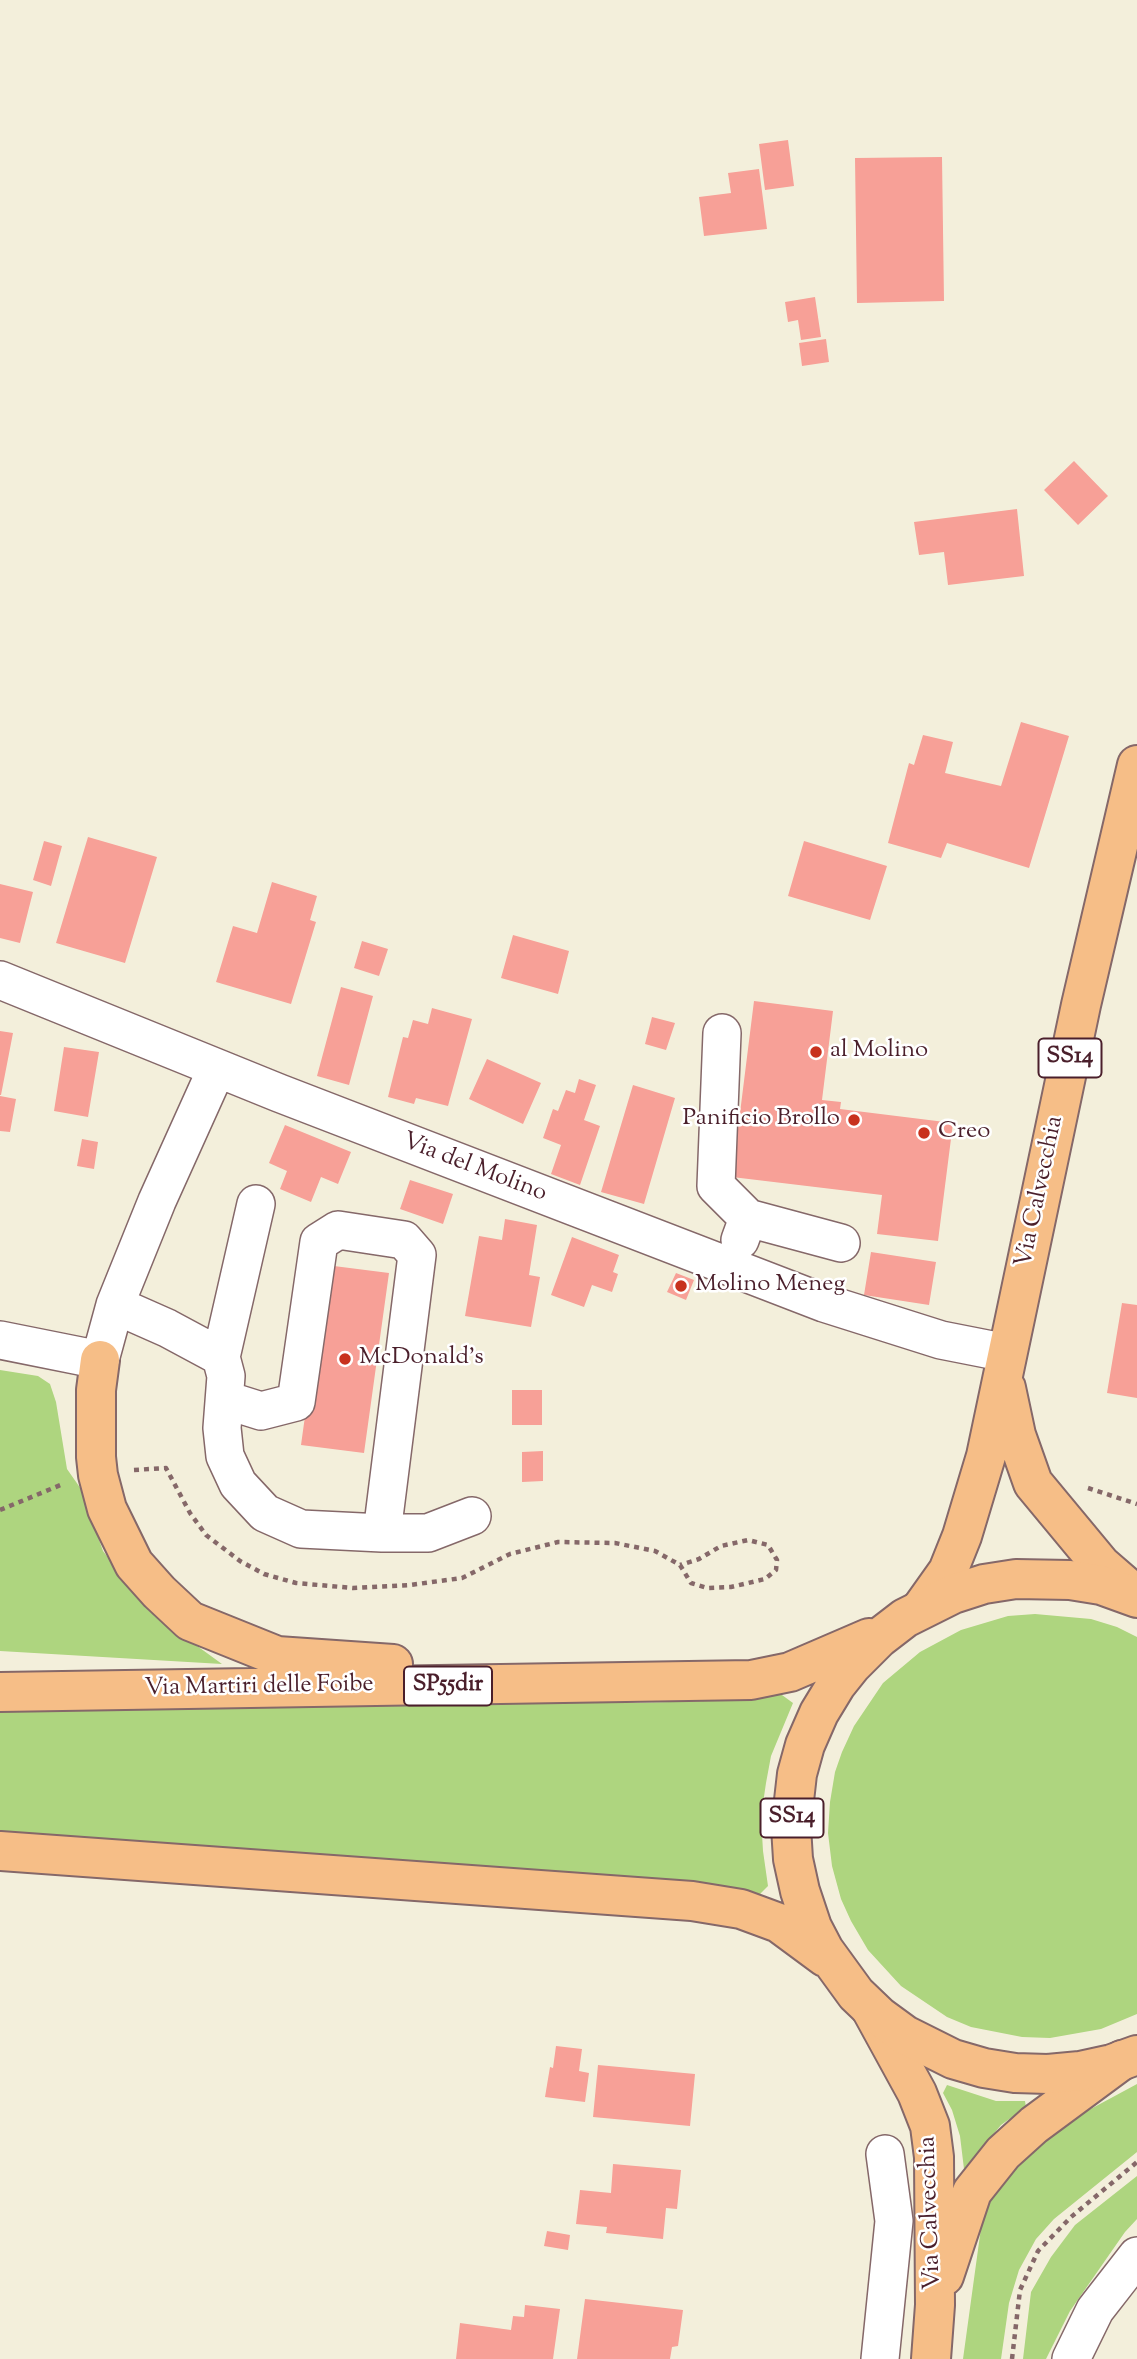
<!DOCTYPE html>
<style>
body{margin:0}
canvas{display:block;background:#f3efdb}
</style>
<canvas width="1137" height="2359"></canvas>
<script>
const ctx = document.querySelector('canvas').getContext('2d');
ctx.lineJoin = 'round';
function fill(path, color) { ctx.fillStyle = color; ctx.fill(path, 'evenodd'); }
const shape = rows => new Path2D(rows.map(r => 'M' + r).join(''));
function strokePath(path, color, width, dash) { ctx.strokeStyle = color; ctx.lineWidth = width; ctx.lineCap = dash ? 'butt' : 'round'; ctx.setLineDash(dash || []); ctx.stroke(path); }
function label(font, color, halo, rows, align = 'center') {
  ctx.font = font + ' "Sorts Mill Goudy",serif'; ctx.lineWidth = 5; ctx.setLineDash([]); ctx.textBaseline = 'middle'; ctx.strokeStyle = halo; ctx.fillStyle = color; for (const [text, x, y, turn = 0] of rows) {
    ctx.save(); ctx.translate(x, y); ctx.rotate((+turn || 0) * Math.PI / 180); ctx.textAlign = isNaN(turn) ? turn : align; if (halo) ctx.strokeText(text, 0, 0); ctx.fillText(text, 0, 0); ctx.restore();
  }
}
fill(shape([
 [0,1370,38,1376,50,1384,56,1402,67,1469,81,1489,103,1551,149,1611,222,1664,0,1651],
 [1035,1614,1091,1619,1117,1627,1137,1637,1137,2014,1101,2029,1050,2038,1022,2037,971,2027,947,2017,901,1986,868,1950,851,1921,841,1899,832,1866,828,1833,830,1802,835,1772,842,1752,854,1726,883,1683,920,1652,961,1630,1008,1616],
 [761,1693,782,1695,793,1703,771,1756,766,1783,761,1817,763,1851,768,1886,760,1894,0,1834,0,1705,499,1701,637,1703,704,1701],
 [1137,2084,1137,2152,1054,2219,1036,2239,1019,2270,1009,2303,1001,2359,963,2359,984,2206,1010,2166,1074,2118],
 [947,2085,996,2101,1025,2101,1026,2107,1001,2125,964,2169,960,2136,952,2110,943,2093],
 [1137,2176,1137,2219,1125,2232,1070,2311,1046,2359,1023,2359,1031,2292,1051,2257,1075,2225]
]), '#aed57f');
fill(shape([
 [788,140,794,186,765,190,759,144],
 [942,157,944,301,857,303,855,158],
 [759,169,767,229,704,236,699,197,731,193,728,173],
 [815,297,821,337,801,340,798,320,788,322,785,302],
 [826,339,829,362,802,366,799,343],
 [1074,461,1108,496,1078,525,1044,490],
 [1017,509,1024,576,948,585,944,552,919,555,914,522],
 [1021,722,1069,736,1029,868,947,843,941,858,888,843,909,763,914,765,923,735,953,742,945,773,1001,786],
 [88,837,157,857,125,963,56,943],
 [44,841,62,846,51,886,33,880],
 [804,841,887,866,870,920,788,896],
 [272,882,317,896,310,920,316,922,291,1004,216,982,233,926,257,933],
 [0,884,33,892,20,943,0,938],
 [513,935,569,951,558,994,501,978],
 [362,941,388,949,379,976,354,968],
 [341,987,373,996,349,1085,317,1076],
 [754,1001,833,1011,822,1100,841,1102,840,1109,953,1123,938,1241,877,1234,882,1195,732,1177],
 [432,1008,472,1019,448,1106,416,1098,414,1104,388,1097,403,1037,408,1038,413,1020,428,1024],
 [652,1017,675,1023,666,1050,645,1044],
 [0,1031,13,1033,1,1095,0,1095],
 [64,1047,99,1052,88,1117,54,1111],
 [487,1059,541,1083,523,1124,469,1099],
 [579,1079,596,1085,584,1120,600,1126,580,1185,551,1174,561,1145,543,1138,553,1109,558,1111,566,1090,575,1093],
 [633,1085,675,1098,644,1204,601,1192],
 [0,1096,16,1099,10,1132,0,1131],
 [285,1125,351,1152,338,1184,321,1177,311,1202,280,1189,287,1171,269,1163],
 [82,1139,98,1142,94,1169,77,1166],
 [410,1180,453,1194,443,1224,400,1209],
 [505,1219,537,1225,529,1275,540,1277,531,1327,465,1316,479,1236,502,1240],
 [572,1237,619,1255,613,1272,618,1274,612,1292,592,1285,584,1307,551,1295],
 [871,1252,936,1262,929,1305,864,1295],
 [326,1265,389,1273,364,1453,301,1445],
 [676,1273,694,1280,686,1300,667,1292],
 [1122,1303,1137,1305,1137,1398,1107,1393],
 [512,1390,542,1390,542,1425,512,1425],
 [543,1451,543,1481,522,1482,522,1452],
 [556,2046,582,2049,579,2071,589,2073,585,2102,545,2097,550,2067,553,2068],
 [598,2065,695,2074,690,2126,593,2117],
 [613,2164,681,2170,677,2209,666,2208,663,2239,606,2233,607,2227,576,2224,580,2190,611,2193],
 [547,2231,570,2235,568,2250,544,2246],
 [585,2299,683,2310,678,2346,672,2347,670,2359,577,2359],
 [525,2305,560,2309,553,2359,456,2359,460,2323,511,2330,513,2316,524,2317]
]), '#f7a097');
const minor = shape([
 [0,980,279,1093,824,1303,941,1340,1007,1353],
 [722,1033,716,1186,748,1218],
 [740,1240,748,1218,841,1243],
 [115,1305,167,1328,221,1357,226,1376,222,1428,225,1456,238,1484,265,1513,301,1529,382,1533,428,1533,472,1516],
 [0,1340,100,1360,115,1305,157,1201,217,1068],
 [221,1357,256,1204],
 [226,1400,261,1411,296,1402,319,1242,338,1230,404,1240,417,1255,382,1533],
 [880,2359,894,2221,885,2154],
 [1071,2359,1095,2310,1137,2256]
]);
const major = shape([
 [1006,1388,1016,1435,1033,1483,1101,1565,1137,1596],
 [921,1609,948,1571,962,1536,986,1456,1081,1005,1137,765],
 [871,2009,917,2093,930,2126,934,2157,935,2305,931,2359],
 [944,2276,972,2192,1003,2153,1034,2125,1122,2060]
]);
const highway = shape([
 [100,1360,96,1390,96,1457,98,1475,107,1509,134,1564,159,1592,190,1621,277,1656,393,1664],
 [1137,1598,1101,1585,1070,1580,1016,1579,984,1584,953,1594,905,1618,879,1638,852,1665,836,1685,819,1713,805,1745,797,1774,791,1827,793,1859,800,1891,812,1927,824,1950,856,1994,879,2016,905,2035,953,2059,984,2068,1015,2073,1048,2074,1080,2071,1112,2064,1137,2055],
 [0,1692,751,1680,790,1672,869,1638],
 [0,1851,692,1901,741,1909,779,1923,825,1957]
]);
strokePath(minor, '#856869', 40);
strokePath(major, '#856869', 42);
strokePath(highway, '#856869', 42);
strokePath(shape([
 [134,1470,166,1468,190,1513,206,1535,240,1561,264,1574,296,1583,353,1588,410,1585,462,1578,510,1554,558,1542,615,1543,655,1551,680,1565,691,1583,707,1588,731,1587,765,1579,776,1570,777,1560,768,1545,748,1540,721,1546,699,1559,680,1565],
 [1088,1488,1137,1504],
 [0,1510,63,1484],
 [1012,2359,1020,2290,1038,2251,1071,2217,1137,2162]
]), '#856869', 4.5, [5, 5]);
strokePath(minor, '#fff', 37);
strokePath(major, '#f6be87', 38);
strokePath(highway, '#f6be87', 38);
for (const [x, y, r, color] of [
 [816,1052,7,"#c8321e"],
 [854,1120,7,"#c8321e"],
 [924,1133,7,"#c8321e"],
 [681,1286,7,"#c8321e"],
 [345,1359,7,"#c8321e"]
]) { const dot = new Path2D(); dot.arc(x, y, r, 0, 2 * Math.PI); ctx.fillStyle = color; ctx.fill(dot); strokePath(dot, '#fff', 2.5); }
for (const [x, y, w] of [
 [1070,1058,63],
 [448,1686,88],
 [792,1818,63]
]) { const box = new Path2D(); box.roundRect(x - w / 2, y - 19.5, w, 39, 5); ctx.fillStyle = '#fff'; ctx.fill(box); strokePath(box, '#4a1f2b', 2); }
label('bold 23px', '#4a1f2b', null, [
 ["SS14",1070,1058],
 ["SP55dir",448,1686],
 ["SS14",792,1818]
]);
label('24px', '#4a1f2b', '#fff', [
 ["al Molino",830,1052],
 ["Panificio Brollo",840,1120,"right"],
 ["Creo",938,1133],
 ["Molino Meneg",695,1286],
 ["McDonald's",359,1359]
], 'left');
label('24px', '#4a1f2b', '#fff', [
 ["Via del Molino",474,1169,21],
 ["Via Calvecchia",1041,1192,-78],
 ["Via Martiri delle Foibe",259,1688,-1],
 ["Via Calvecchia",932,2213,-92]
]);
</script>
